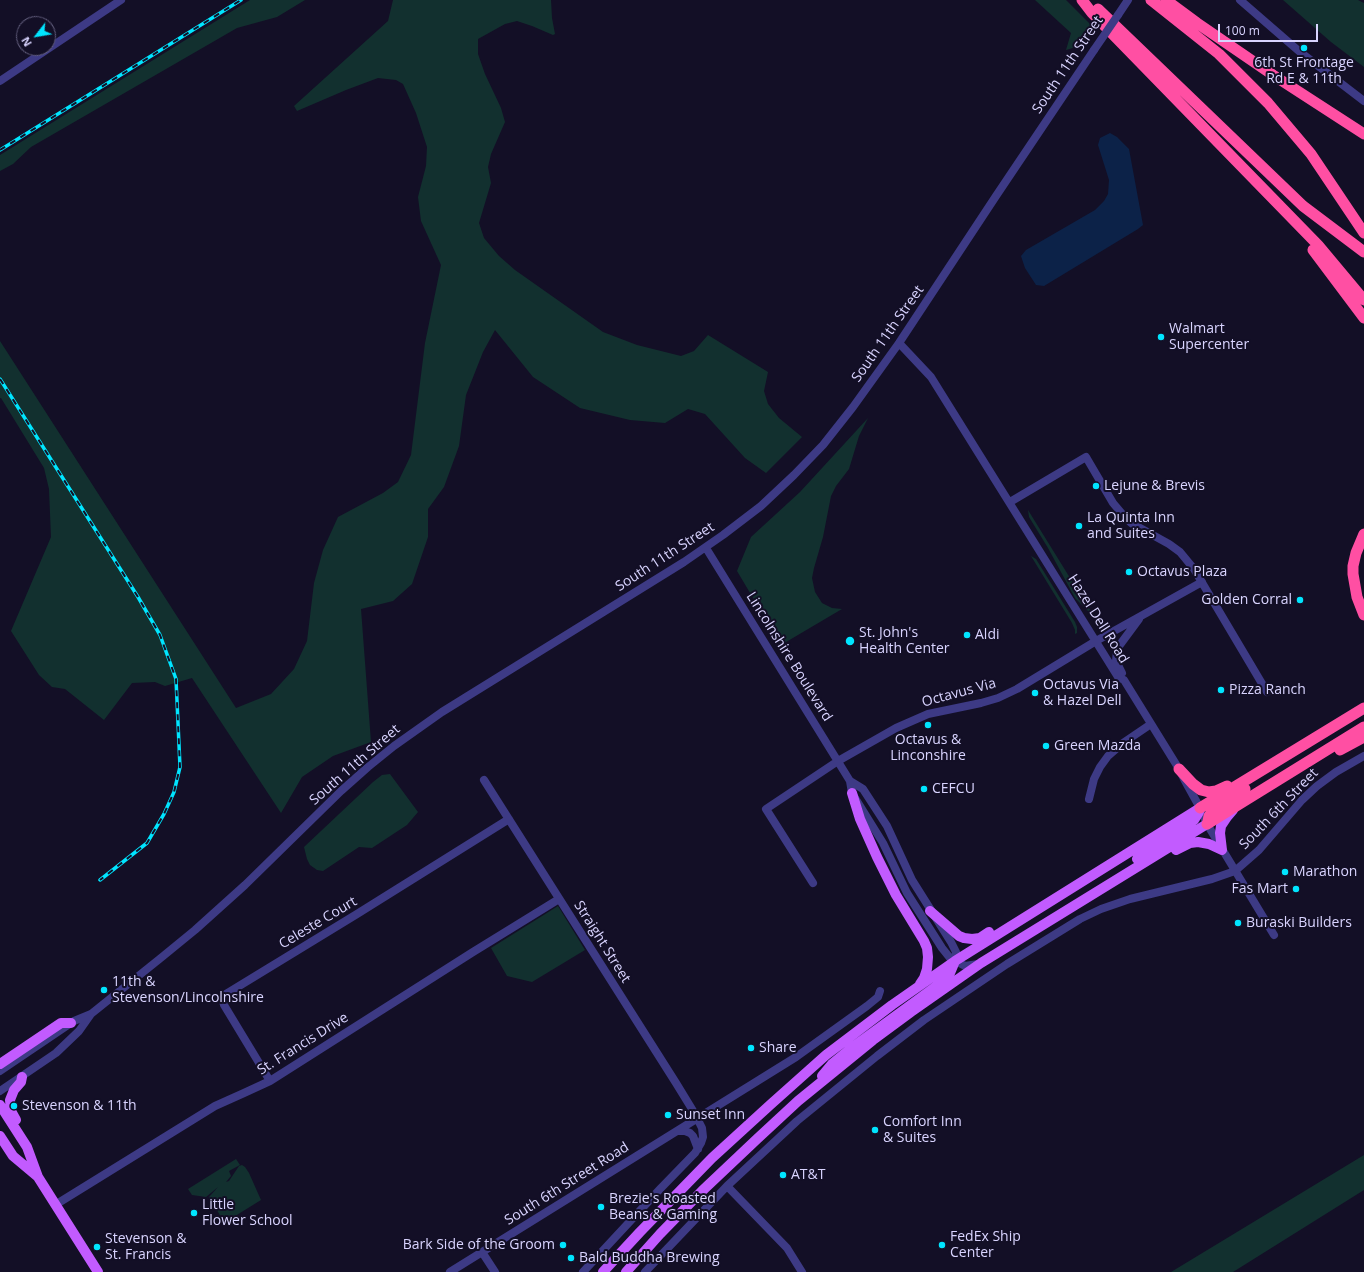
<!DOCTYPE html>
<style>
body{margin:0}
#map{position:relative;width:1364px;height:1272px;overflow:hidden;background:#130f26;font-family:"Open Sans",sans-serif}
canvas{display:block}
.north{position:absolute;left:16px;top:16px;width:40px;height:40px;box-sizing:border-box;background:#130f26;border:1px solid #625e7d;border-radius:50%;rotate:239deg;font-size:11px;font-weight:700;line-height:16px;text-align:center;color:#d9d4ff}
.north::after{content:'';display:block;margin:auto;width:14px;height:18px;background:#00e5ff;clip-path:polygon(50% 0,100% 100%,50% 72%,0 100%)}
.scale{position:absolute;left:1218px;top:24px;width:100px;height:18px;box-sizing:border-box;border:2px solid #d9d4ff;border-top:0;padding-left:5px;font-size:12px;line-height:14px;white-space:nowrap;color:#d9d4ff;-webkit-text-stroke:3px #130f26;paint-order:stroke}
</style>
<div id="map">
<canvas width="1364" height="1272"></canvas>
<div class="north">N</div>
<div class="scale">100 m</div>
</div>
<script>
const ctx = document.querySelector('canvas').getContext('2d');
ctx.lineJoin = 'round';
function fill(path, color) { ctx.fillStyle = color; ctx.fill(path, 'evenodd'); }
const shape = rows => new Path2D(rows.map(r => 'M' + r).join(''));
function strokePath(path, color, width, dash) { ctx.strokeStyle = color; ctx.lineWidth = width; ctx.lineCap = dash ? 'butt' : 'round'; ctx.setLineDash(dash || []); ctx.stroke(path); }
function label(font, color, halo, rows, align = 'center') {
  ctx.font = font + ' "Open Sans",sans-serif'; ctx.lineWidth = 4; ctx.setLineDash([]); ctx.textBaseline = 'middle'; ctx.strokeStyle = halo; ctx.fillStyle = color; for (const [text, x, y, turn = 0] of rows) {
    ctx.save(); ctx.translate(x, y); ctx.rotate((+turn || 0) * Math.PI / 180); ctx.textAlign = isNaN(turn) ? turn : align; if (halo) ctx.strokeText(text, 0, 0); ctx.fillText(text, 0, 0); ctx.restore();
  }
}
fill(shape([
 [250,0,305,0,277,17,237,28,31,147,13,164,0,171,0,155],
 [393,0,551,0,552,18,555,34,553,35,532,26,517,21,505,24,478,39,478,54,485,74,501,108,505,122,491,154,488,167,491,183,479,223,484,238,499,256,515,270,603,332,637,345,681,356,694,351,708,335,768,372,764,391,768,404,779,418,802,437,766,473,745,458,705,414,688,409,665,423,630,420,580,408,533,377,495,330,483,352,466,395,459,446,444,487,428,509,428,537,412,584,393,601,361,609,371,742,333,756,302,777,281,813,192,678,165,686,155,682,132,683,104,720,65,689,52,687,39,675,11,631,51,537,49,489,44,468,1,398,0,398,0,341,236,708,271,694,294,669,307,641,314,583,323,550,338,517,383,493,398,482,411,455,425,343,441,265,421,221,418,197,426,166,427,147,416,113,403,84,396,80,378,78,346,90,297,111,294,106,388,21],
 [1035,0,1066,0,1093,27,1083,45,1066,50,1071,33],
 [1283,0,1358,0,1364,3,1364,67,1331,42],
 [868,418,859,436,849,469,836,486,831,496,823,537,814,568,812,578,815,592,822,603,832,608,842,609,781,645,737,571,751,537,800,492],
 [1028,510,1088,607,1093,613,1100,618,1098,619,1092,615,1075,598,1048,548,1029,517],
 [1031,556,1036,559,1075,622,1077,627,1077,633,1075,634,1075,630,1072,623],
 [390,774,418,812,407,825,372,848,359,847,323,871,317,870,310,865,307,859,304,847,373,782,382,775],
 [558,906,585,950,532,982,507,976,491,948],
 [1364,1155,1364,1190,1233,1272,1171,1272],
 [236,1159,240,1165,229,1171,231,1176,226,1182,229,1181,239,1166,242,1165,245,1167,249,1173,261,1200,232,1218,226,1219,221,1217,209,1197,218,1187,206,1197,192,1195,188,1189]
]), '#12302f');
fill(shape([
 [1110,133,1117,137,1129,149,1143,225,1138,229,1044,286,1036,285,1025,268,1021,256,1026,250,1095,210,1104,201,1108,194,1109,180,1098,145,1100,138]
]), '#0c2248');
strokePath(shape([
 [1240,0,1300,52,1364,101],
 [1118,15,1128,0],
 [0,81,121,0],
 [899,343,931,377,1118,677,1124,680,1179,769,1184,779,1200,808,1207,824,1274,935],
 [1010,502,1086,457,1113,503,1124,516,1131,523,1169,544,1180,552,1194,569,1267,692],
 [706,548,850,781,852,793,883,843,907,893,942,948,950,958,965,966,978,964],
 [1122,673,1116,661,1117,650,1119,646,1139,619],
 [484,780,676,1083,695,1114,702,1128,703,1137,701,1143,695,1153,661,1188,583,1272],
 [850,781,863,789,887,826,912,880,951,942,956,952,955,961],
 [1089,799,1094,779,1100,767,1108,756,1123,743,1151,724],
 [813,883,766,809,838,761,896,728,928,714,981,703,998,698,1017,689,1096,641,1202,582],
 [0,1071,74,1021,91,1014,162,957,195,930,245,885,341,791,368,767,394,746,442,712,684,562,723,535,761,506,794,475,823,445,853,407,899,343,996,196,1094,50],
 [270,1081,224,1005,222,998,226,994,357,914,509,819],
 [0,1091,56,1053,79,1031,91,1014],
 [677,1131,685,1131,690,1133,693,1136,698,1149],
 [727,1186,787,1248,802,1272],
 [55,1205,215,1106,244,1093,270,1081,473,952,559,899],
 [482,1252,495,1272],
 [450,1272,796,1057,867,1006,878,997,880,991],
 [645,1272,727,1186,797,1121,877,1056,924,1020,1007,964,1080,919,1101,909,1130,899,1212,879,1235,871,1259,850,1302,800,1317,786,1336,772,1364,756]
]), '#3d3a85', 8);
strokePath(shape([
 [852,793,860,819,877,857,896,895,924,941,927,948,928,957,927,969,924,978,920,984],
 [1176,850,1190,843,1198,842,1209,844,1222,850],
 [1222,850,1220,833,1221,826,1227,817,1233,810],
 [1137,859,1188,825,1194,820,1199,812],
 [930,911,959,936,964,938,972,939,980,938,989,932],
 [0,1064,61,1023,71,1023],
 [822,1076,832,1064,853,1047,942,982,950,973,955,961],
 [0,1105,27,1147,38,1177,98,1272],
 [16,1120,11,1111,10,1100,14,1090,21,1082,22,1077],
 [0,1136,13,1156,38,1177],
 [603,1272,640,1232,712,1158,770,1105,826,1055,892,1005,955,961,1200,808],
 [626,1272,660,1234,702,1191,757,1139,798,1101,873,1040,911,1012,981,963,1207,824]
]), '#c25bff', 10);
strokePath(shape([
 [1082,0,1092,13,1318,245,1364,300],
 [1151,0,1219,54,1268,103,1311,154,1364,233],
 [1166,0,1197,23,1273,75,1364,134],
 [1098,9,1303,206,1364,252],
 [1313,250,1364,318],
 [1364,534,1356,553,1353,566,1353,574,1357,597,1364,615],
 [1340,750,1364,737],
 [1179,769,1193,784,1201,790,1209,792,1216,791,1227,786],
 [1200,808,1364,708],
 [1208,821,1209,816,1212,812,1245,789],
 [1207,824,1364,727]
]), '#ff4fa3', 11);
const rail = shape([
 [0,150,241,0],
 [0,379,138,597,160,635,176,679,180,767,174,792,164,814,147,843,100,880]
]);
strokePath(rail, '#00e5ff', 3.5);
strokePath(rail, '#130f26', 2, [6]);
strokePath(shape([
 [1094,50,1118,15]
]), '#3d3a85', 8);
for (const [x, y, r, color] of [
 [1304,48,4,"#00e5ff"],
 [1161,337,4,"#00e5ff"],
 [1096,486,4,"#00e5ff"],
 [1079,526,4,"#00e5ff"],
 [1129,572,4,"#00e5ff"],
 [1300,600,4,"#00e5ff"],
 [967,635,4,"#00e5ff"],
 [850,641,5,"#00e5ff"],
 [1221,690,4,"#00e5ff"],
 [1035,693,4,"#00e5ff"],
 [928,725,4,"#00e5ff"],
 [1046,746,4,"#00e5ff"],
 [924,789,4,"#00e5ff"],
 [1285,872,4,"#00e5ff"],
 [1296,889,4,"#00e5ff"],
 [1238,923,4,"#00e5ff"],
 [104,990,4,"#00e5ff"],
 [751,1048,4,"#00e5ff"],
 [14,1106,4,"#00e5ff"],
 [668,1115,4,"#00e5ff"],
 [875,1130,4,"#00e5ff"],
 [783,1175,4,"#00e5ff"],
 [601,1207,4,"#00e5ff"],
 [194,1213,4,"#00e5ff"],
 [563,1245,4,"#00e5ff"],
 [942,1245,4,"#00e5ff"],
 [97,1247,4,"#00e5ff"],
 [571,1258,4,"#00e5ff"]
]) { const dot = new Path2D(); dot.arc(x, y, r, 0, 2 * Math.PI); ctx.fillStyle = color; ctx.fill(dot); strokePath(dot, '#130f26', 1.5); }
label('14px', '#d9d4ff', '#130f26', [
 ["6th St Frontage",1304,63,"center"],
 ["Rd E & 11th",1304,79,"center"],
 ["Walmart",1169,329],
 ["Supercenter",1169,345],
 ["Lejune & Brevis",1104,486],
 ["La Quinta Inn",1087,518],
 ["and Suites",1087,534],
 ["Octavus Plaza",1137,572],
 ["Golden Corral",1292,600,"right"],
 ["St. John's",859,633],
 ["Health Center",859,649],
 ["Aldi",975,635],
 ["Octavus Via",1043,685],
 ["& Hazel Dell",1043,701],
 ["Pizza Ranch",1229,690],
 ["Octavus &",928,740,"center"],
 ["Linconshire",928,756,"center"],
 ["Green Mazda",1054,746],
 ["CEFCU",932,789],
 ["Marathon",1293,872],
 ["Fas Mart",1288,889,"right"],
 ["Buraski Builders",1246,923],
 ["11th &",112,982],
 ["Stevenson/Lincolnshire",112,998],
 ["Share",759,1048],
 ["Stevenson & 11th",22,1106],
 ["Sunset Inn",676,1115],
 ["Comfort Inn",883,1122],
 ["& Suites",883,1138],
 ["AT&T",791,1175],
 ["Brezie's Roasted",609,1199],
 ["Beans & Gaming",609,1215],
 ["Little",202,1205],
 ["Flower School",202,1221],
 ["FedEx Ship",950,1237],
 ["Center",950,1253],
 ["Stevenson &",105,1239],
 ["St. Francis",105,1255],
 ["Bark Side of the Groom",555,1245,"right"],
 ["Bald Buddha Brewing",579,1258]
], 'left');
label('14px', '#d9d4ff', '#130f26', [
 ["South 11th Street",1068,65,-56],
 ["South 11th Street",888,334,-55],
 ["South 11th Street",665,557,-33],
 ["Hazel Dell Road",1098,619,58],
 ["Lincolnshire Boulevard",789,657,58],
 ["Octavus Via",959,693,-15],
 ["South 11th Street",355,765,-41],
 ["South 6th Street",1279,809,-46],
 ["Celeste Court",318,923,-31],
 ["Straight Street",602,942,58],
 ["St. Francis Drive",303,1044,-32],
 ["South 6th Street Road",567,1184,-32]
]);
</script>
